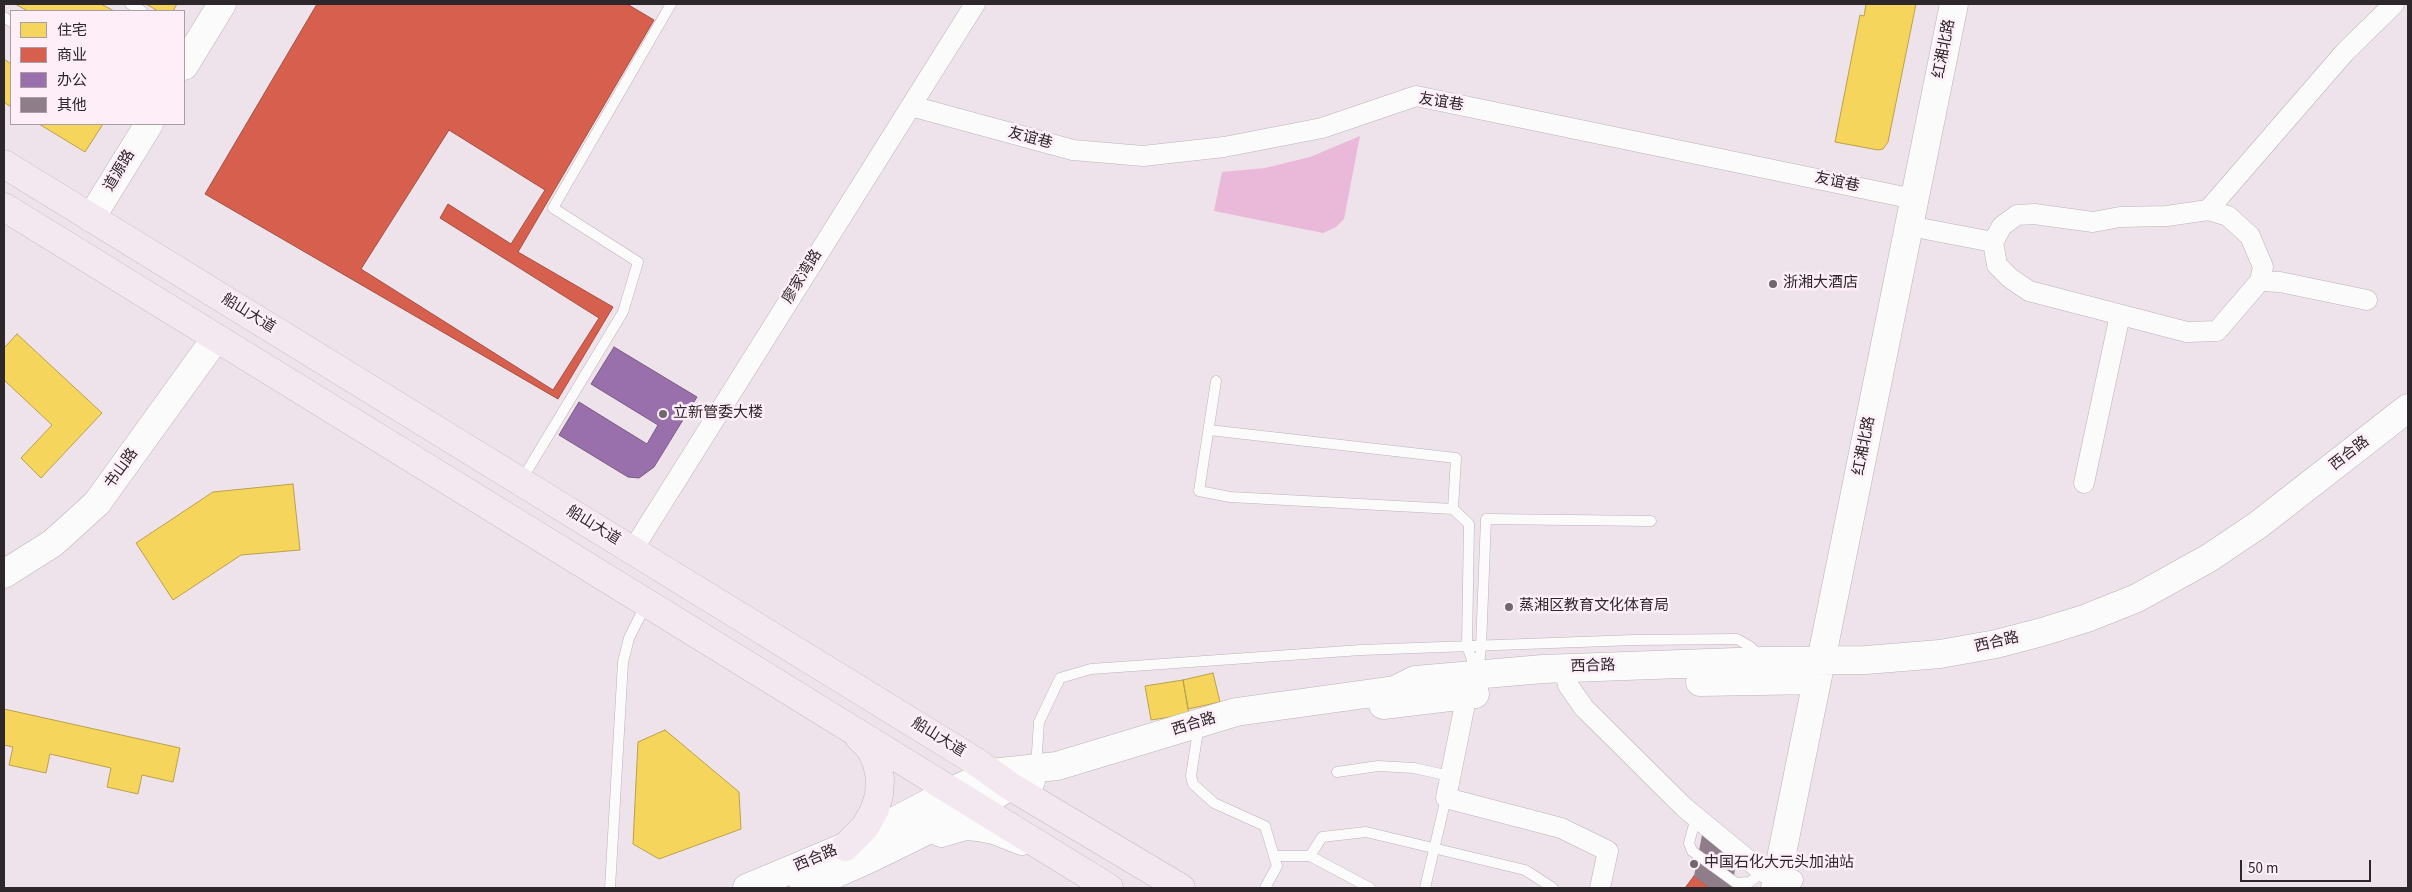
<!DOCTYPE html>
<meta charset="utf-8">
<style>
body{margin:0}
#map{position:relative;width:2412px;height:892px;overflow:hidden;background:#eee3ea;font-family:"Source Sans 3","Noto Sans SC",sans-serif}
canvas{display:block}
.frame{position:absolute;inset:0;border:5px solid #2d262a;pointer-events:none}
.legend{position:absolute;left:10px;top:10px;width:175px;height:115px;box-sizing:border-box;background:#fdeef7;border:1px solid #aa9ea5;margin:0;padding:6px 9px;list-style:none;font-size:15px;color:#2d262a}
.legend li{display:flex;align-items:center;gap:10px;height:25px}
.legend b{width:25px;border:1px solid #aa9ea5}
.scale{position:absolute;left:2240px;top:860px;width:131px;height:22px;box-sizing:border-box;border:2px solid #2d262a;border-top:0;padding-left:6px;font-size:15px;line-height:18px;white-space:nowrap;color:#2d262a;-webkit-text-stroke:4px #fdeef7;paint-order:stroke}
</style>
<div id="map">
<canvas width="2412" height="892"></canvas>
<div class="frame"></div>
<ul class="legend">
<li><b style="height:14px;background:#f6d55c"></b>住宅</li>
<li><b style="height:14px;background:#d6604d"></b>商业</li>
<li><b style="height:14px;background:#9970ab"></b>办公</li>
<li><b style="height:14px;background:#8f7d8a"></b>其他</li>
</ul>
<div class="scale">50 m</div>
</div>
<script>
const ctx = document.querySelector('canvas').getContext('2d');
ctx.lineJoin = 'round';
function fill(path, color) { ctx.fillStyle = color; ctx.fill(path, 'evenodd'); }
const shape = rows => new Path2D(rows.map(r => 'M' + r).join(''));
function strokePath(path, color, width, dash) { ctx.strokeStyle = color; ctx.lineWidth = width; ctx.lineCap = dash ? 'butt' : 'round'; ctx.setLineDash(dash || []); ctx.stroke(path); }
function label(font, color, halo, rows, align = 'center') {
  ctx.font = font + ' "Source Sans 3","Noto Sans SC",sans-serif'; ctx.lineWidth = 5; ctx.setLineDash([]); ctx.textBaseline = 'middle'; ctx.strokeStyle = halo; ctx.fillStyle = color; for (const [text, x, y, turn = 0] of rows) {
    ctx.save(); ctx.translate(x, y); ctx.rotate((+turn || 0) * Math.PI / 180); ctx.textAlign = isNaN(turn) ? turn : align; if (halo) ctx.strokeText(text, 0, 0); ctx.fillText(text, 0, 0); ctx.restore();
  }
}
fill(shape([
 [1360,136,1344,219,1336,227,1323,233,1214,211,1222,172,1265,168,1310,157]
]), '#eab8d8');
const homes = shape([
 [15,4,101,4,114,11,28,11,15,4],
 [146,4,177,4,173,11,158,11,146,4],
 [1866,4,1916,4,1888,142,1883,149,1878,150,1835,142,1860,15,1864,16,1866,4],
 [4,59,11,64,11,107,4,102,4,59],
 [39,124,103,124,85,152,39,124],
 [17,334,102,413,41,478,21,458,52,425,4,380,4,348,17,334],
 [293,484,300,550,241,555,173,600,136,543,213,492,293,484],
 [1213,673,1220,702,1188,709,1183,680,1213,673],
 [1183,680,1189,714,1151,720,1145,686,1183,680],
 [4,709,180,748,173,782,142,775,138,794,107,787,111,768,50,754,46,773,9,765,13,747,4,745,4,709],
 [665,730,739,792,741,829,659,859,633,844,638,742,665,730]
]);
fill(homes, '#f6d55c');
strokePath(homes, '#baa04d', 1);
const shops = shape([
 [317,4,627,4,654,20,518,252,613,307,558,399,205,194,317,4],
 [449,130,545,190,511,244,448,204,440,218,599,318,553,390,361,269,449,130],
 [1694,876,1710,888,1685,888,1694,876]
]);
fill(shops, '#d6604d');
strokePath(shops, '#a34f42', 1);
const offices = shape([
 [614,347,697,397,654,467,639,478,628,477,559,435,579,402,647,444,658,425,591,384,614,347]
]);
fill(offices, '#9970ab');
strokePath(offices, '#795a84', 1);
fill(shape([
 [1703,830,1737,857,1732,888,1710,888,1694,876]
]), '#8f7d8a');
const lane = shape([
 [130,4,142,11],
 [4,17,11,22],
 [1216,381,1199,491,1230,497,1453,509,1469,524,1467,646,1477,674],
 [1209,430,1456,458,1453,509],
 [521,481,623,312,638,262,553,208,671,4],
 [1478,674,1481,647,1486,519,1651,521],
 [1197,737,1191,776,1193,784,1214,803,1265,826,1277,866,1265,888],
 [1036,767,1039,722,1060,678,1091,669,1361,650,1634,640,1737,639,1751,647,1760,657],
 [1337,772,1378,766,1414,768,1450,776],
 [1696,817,1689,843,1692,851,1736,883,1750,882,1763,872],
 [1274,856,1310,856,1370,888],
 [1310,856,1322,837,1366,832,1525,870,1553,888],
 [610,888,623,662,629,638,646,604],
 [1425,888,1446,798]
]);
const street = shape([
 [911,106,1073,150,1143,156,1224,147,1322,128,1416,96,1914,199],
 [2208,210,2228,216,2250,236,2263,267,2260,281],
 [1925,229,1993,242,2002,226,2017,215,2034,214,2093,222,2120,217,2167,216,2208,210,2345,52,2394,4],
 [1993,242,1997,265,2010,278,2029,291,2187,332,2217,331,2260,281,2280,282,2367,300],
 [2084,483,2120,315],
 [632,551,975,4],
 [1564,668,1568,685,1584,708,1685,808,1763,872,1793,880],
 [1467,694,1446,798,1561,828,1608,851,1600,888]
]);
const secondary = shape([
 [184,66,222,4],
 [91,218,149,124],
 [4,574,53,543,97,503,216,338],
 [1700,682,1817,680],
 [1383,705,1475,694],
 [941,833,965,826,978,827,994,830,1022,841],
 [747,888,845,847,950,792,991,773,1057,766,1236,712,1395,690,1415,680,1543,669,1764,661,1866,660,1940,654,1996,644,2042,632,2087,618,2137,598,2209,558,2258,525,2408,408],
 [804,888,871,858,977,806,1010,786,1031,781],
 [1775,888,1954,4]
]);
const highway = shape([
 [4,164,975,761,1010,786,1181,888],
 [4,207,1109,888],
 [845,847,865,827,875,809,879,795,880,779,877,763,870,748,859,737]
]);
strokePath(lane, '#bab2b7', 11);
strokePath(street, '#bab2b7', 21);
strokePath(secondary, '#bab2b7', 29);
strokePath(highway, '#c5b6bf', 29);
strokePath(lane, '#fcfbfc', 10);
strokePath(street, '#fcfbfc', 20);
strokePath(secondary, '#fcfbfc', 28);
strokePath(highway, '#f3e8ef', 28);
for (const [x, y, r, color] of [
 [1773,284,5,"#71686d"],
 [663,414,5,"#71686d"],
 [1509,607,5,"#71686d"],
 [1694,864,5,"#71686d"]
]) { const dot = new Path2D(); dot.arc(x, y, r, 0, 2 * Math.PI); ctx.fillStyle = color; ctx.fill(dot); strokePath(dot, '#fdeef7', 2); }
label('15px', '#2d262a', '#fdeef7', [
 ["红湘北路",1945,49,-79],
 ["友谊巷",1441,103,9],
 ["友谊巷",1030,139,15],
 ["道源路",120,171,-59],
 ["友谊巷",1837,183,12],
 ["廖家湾路",803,277,-58],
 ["船山大道",248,314,32],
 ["红湘北路",1865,446,-79],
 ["西合路",2350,454,-38],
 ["书山路",122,469,-54],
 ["船山大道",593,526,32],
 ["西合路",1997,643,-13],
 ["西合路",1593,667,-2],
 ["西合路",1194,725,-17],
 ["船山大道",938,738,32],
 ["西合路",816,859,-23]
]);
label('15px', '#2d262a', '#fdeef7', [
 ["浙湘大酒店",1783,284],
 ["立新管委大楼",673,414],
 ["蒸湘区教育文化体育局",1519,607],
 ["中国石化大元头加油站",1704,864]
], 'left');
</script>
